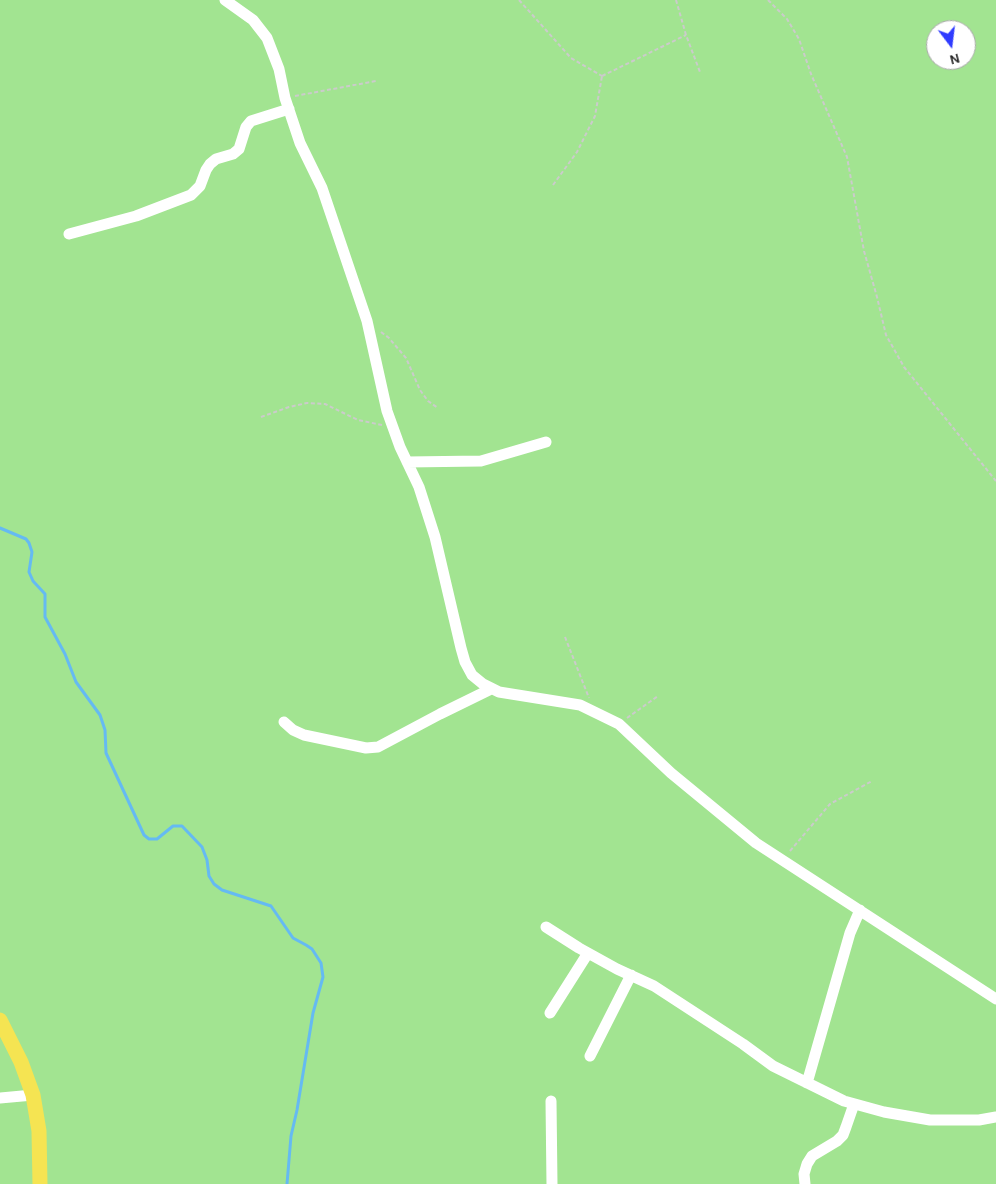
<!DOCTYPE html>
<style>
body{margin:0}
#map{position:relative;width:996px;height:1184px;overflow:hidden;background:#ebe5d7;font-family:Karla,sans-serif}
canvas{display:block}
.north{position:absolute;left:926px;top:20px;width:50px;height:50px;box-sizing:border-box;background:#fff;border:1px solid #a9a9a9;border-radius:50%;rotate:165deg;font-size:14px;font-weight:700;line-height:20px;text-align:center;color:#272727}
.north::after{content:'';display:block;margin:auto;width:18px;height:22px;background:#303cff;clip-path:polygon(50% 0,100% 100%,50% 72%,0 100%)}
</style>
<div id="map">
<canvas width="996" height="1184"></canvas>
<div class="north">N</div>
</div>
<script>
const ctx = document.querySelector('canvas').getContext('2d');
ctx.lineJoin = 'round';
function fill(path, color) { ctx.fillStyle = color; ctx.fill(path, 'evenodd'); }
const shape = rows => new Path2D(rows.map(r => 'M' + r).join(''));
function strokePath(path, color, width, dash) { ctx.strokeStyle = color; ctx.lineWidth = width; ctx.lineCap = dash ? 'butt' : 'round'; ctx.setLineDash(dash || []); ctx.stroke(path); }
fill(shape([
 [0,0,996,0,996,1184,0,1184],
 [936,30,966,30,966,60,936,60]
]), '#a2e491');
strokePath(shape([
 [0,528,26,539,29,543,32,552,29,572,33,581,45,594,45,617,65,654,76,682,100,715,105,730,106,753,144,835,149,839,157,839,173,826,182,826,202,847,207,860,209,876,214,884,222,890,271,906,293,938,306,945,312,949,321,963,323,977,313,1013,297,1110,291,1136,287,1184]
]), '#65baf2', 3);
strokePath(shape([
 [519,0,571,58,602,76],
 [676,0,686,35,700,72],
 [768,0,787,19,799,39,811,74,847,157,864,251,877,297,886,335,904,367,996,481],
 [602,76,686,35],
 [295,96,376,81],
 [553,185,577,152,595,116,602,76],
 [381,332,389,338,406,358,420,390,428,401,438,408],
 [261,417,289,407,307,403,325,404,358,420,382,425],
 [565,637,589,698],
 [627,718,658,696],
 [790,851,830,804,872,781]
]), '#cbcbcb', 2, [4, 2.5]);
strokePath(shape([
 [225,0,253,20,267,38,279,69,285,98,300,143,322,188,367,321,387,411,400,447,419,487,435,537,461,648,465,662,472,675,483,684,499,692,580,705,619,724,671,773,756,843,996,999],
 [69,234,136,216,191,195,200,186,206,170,210,164,216,159,233,154,239,149,246,127,251,121,289,109],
 [407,462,481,461,546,442],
 [284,722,293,730,304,735,366,748,378,747,440,714,491,689],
 [546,927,579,948,617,969,654,986,743,1044,773,1066,844,1101,884,1112,930,1120,979,1120,996,1117],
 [550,1013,588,953],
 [590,1056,631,975],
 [807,1083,850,933,860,910],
 [0,1098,33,1095],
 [551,1101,552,1184],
 [805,1184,804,1174,807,1164,812,1156,837,1141,843,1135,846,1127,854,1104]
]), '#fff', 11);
strokePath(shape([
 [0,1020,21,1062,33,1095,39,1131,40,1184]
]), '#f5e452', 15);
</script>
